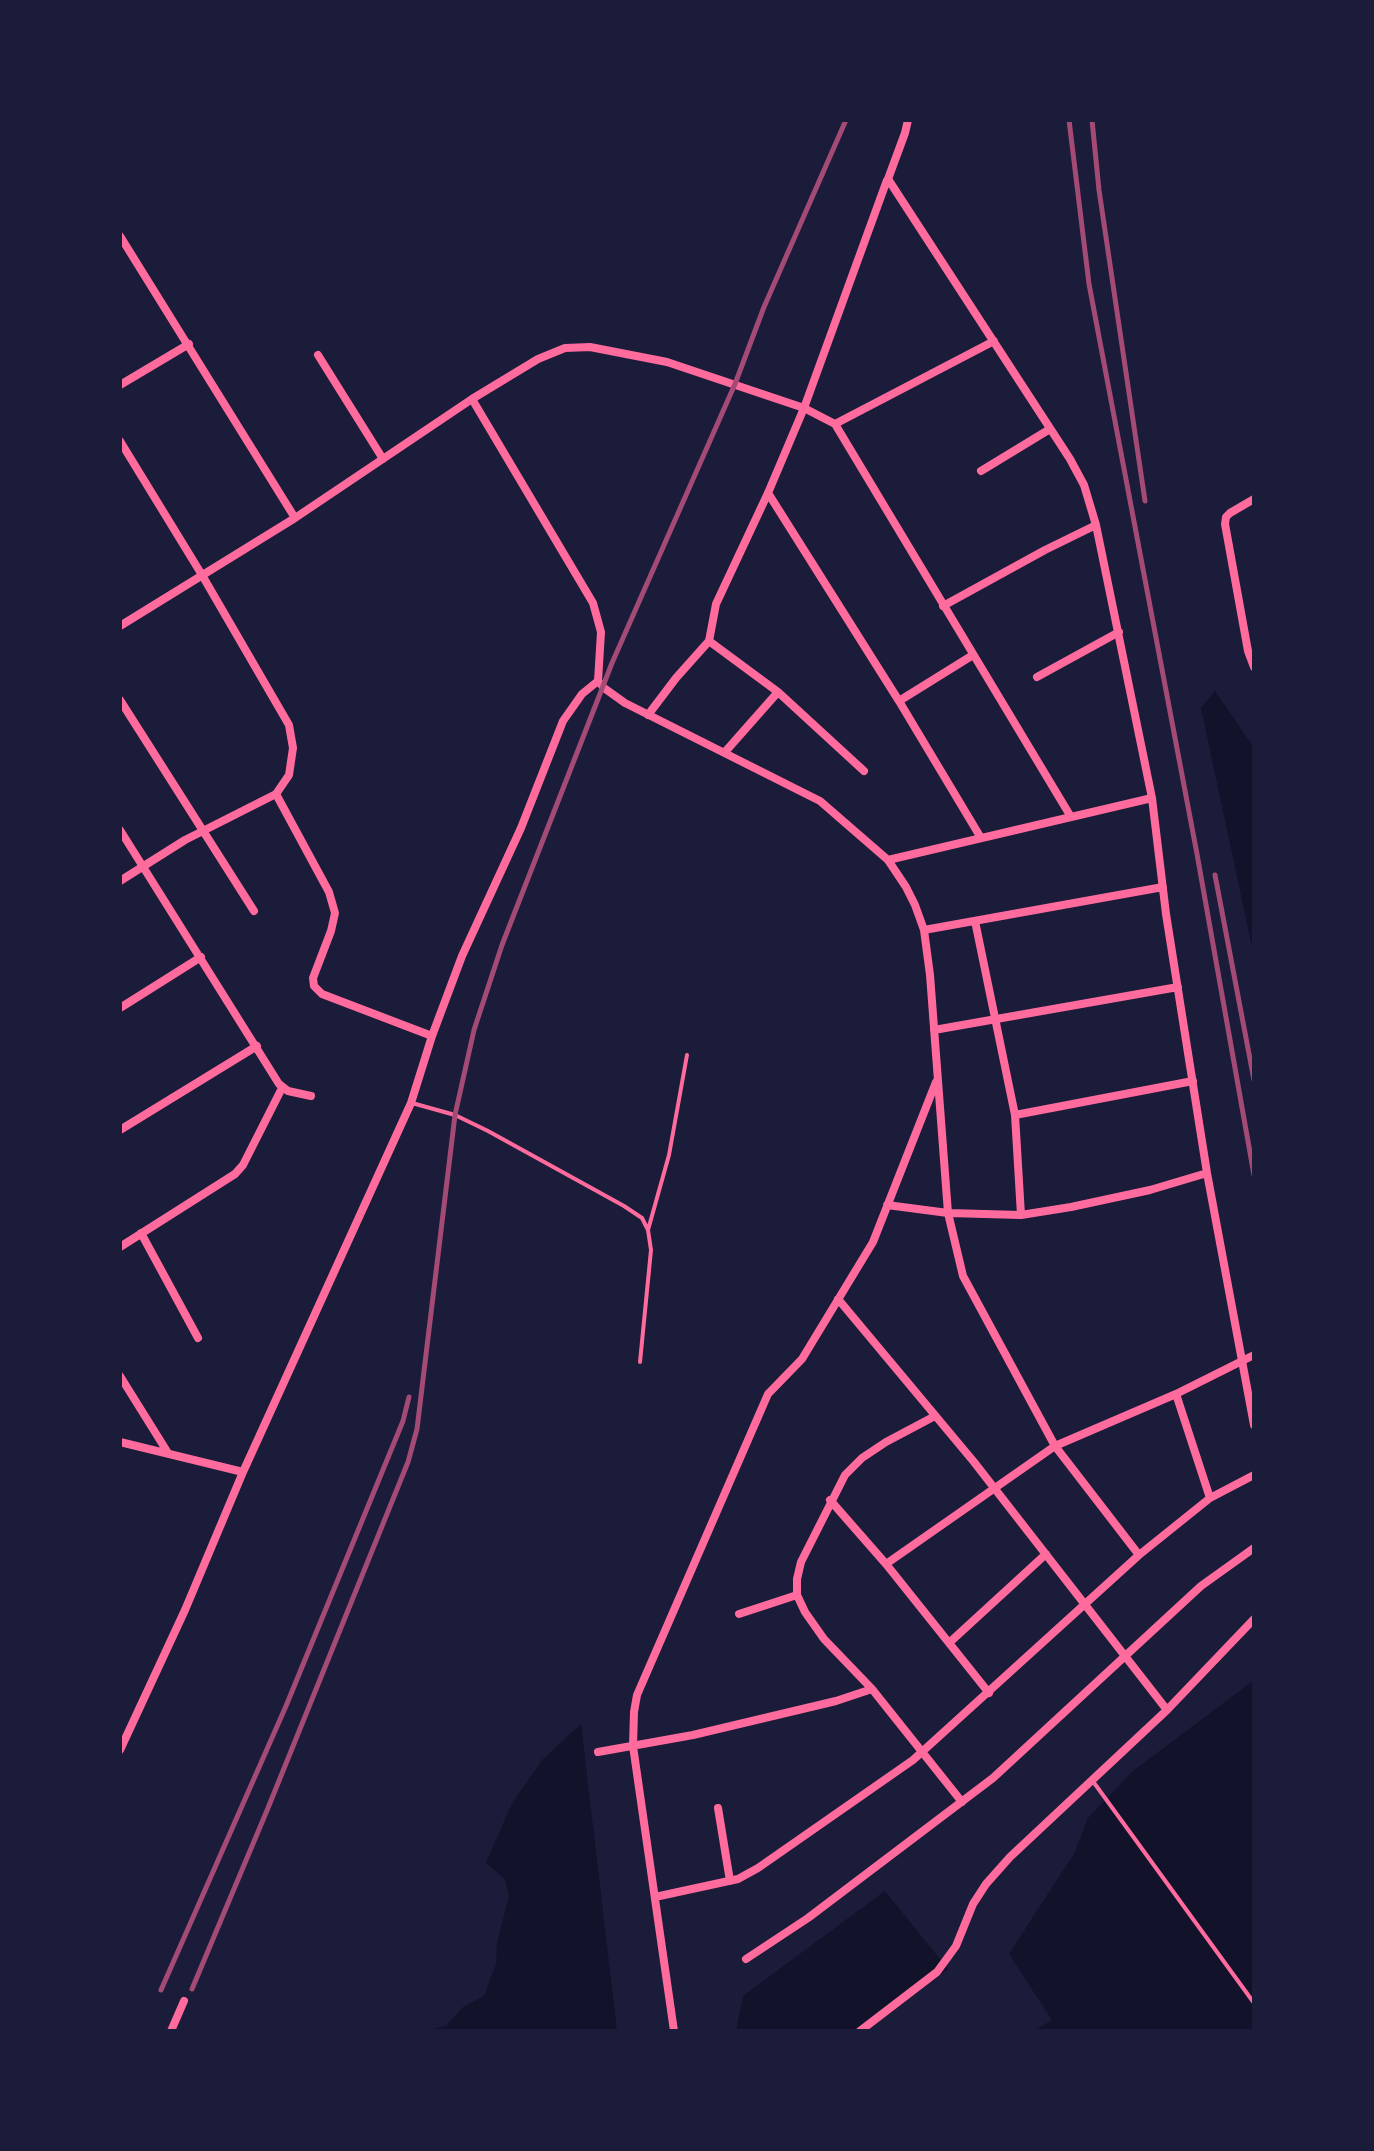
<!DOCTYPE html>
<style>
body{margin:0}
#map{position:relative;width:1374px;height:2151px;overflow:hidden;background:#1b1b3a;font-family:"Roboto Condensed",sans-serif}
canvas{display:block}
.frame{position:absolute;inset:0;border:122px solid #1b1b3a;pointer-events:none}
</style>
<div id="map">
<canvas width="1374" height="2151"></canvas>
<div class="frame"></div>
</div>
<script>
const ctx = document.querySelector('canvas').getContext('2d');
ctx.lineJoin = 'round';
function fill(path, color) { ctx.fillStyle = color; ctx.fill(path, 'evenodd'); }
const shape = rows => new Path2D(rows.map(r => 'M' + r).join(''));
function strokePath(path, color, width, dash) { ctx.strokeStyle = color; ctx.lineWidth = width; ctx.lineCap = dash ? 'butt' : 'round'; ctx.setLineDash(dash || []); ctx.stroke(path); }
fill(shape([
 [1215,691,1254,748,1254,956,1201,708],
 [1254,1680,1254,2031,1034,2031,1052,2020,1009,1954,1075,1852,1088,1818,1133,1771],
 [581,1724,617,2031,424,2031,446,2026,463,2007,484,1996,496,1964,497,1942,509,1897,505,1879,486,1863,512,1803,543,1759],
 [885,1891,948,1969,866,2031,736,2031,743,1996]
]), '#12122b');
strokePath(shape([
 [412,1103,455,1115,488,1131,624,1206,642,1218,648,1230,651,1250,640,1362],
 [648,1230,669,1155,687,1055],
 [1092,1780,1254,2003]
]), '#ff6b9d', 4);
strokePath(shape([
 [908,120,905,133,888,179,1070,459,1084,485,1096,525,1152,798,1166,914,1207,1173,1254,1425],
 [120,236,295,518],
 [318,355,383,459],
 [120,385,189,344],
 [472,399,593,603,601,632,598,681,604,688,625,703,820,801,888,860,906,887,915,905,924,930,930,975,948,1213,963,1276,1055,1446,1139,1555],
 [835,424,994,341],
 [120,441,202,575,289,725,293,748,289,775,276,794,185,840,120,881],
 [981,471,1050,429],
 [768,493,899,701,981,838],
 [1254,499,1230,513,1226,517,1225,524,1248,651,1254,667],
 [943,606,1045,550,1096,525],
 [120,626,295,518,472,399,538,359,565,348,590,347,667,362,804,408,835,424,1071,817],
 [709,641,778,692,864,771],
 [1037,677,1119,632],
 [120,700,254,911],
 [899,701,973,655],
 [648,715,676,678,709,641,716,604,768,493,804,408,887,180],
 [725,752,778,692],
 [276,794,329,892,335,913,331,931,313,978,314,986,322,994,432,1036],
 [120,830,279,1084,288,1091,311,1096],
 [888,860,1152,798],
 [975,921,1015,1115,1021,1215],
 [924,930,1163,887],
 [120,1008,201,957],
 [934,1030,1178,987],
 [1015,1115,1193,1081],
 [120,1130,257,1046],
 [887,1205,948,1213,1021,1215,1071,1207,1150,1190,1207,1173],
 [141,1233,198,1338],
 [120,1247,235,1174,243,1165,282,1088],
 [838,1299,974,1462,1167,1710],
 [120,1376,168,1453],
 [1176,1394,1210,1498],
 [935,1416,886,1442,862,1458,845,1475,801,1562,797,1579,797,1595,805,1612,824,1639,872,1689,962,1802],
 [120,1442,243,1472],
 [830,1500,886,1564,989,1693],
 [886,1564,1055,1446,1176,1394,1254,1355],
 [739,1614,797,1595],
 [949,1643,1046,1554],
 [120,1750,185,1610,243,1472,411,1103,432,1036,462,956,521,828,563,721,582,694,598,681],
 [598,1752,693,1735,836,1701,872,1689],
 [718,1808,730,1881],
 [655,1897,738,1879,758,1868,913,1760,1139,1555,1210,1498,1254,1475],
 [746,1959,808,1918,993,1778,1201,1586,1254,1548],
 [171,2031,184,2001],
 [674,2031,633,1746,634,1712,637,1695,768,1394,802,1359,873,1242,936,1082],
 [860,2031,937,1972,956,1946,973,1904,986,1884,1010,1857,1167,1710,1254,1619]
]), '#ff6b9d', 8);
strokePath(shape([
 [1069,120,1089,284,1197,854,1254,1175],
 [1092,120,1099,190,1145,501],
 [1215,875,1254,1080],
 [192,1989,268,1808,408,1462,417,1429,455,1115,474,1030,502,945,612,663,735,384,764,307,846,120],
 [161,1990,286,1706,403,1421,409,1397]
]), '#a44b75', 5);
</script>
